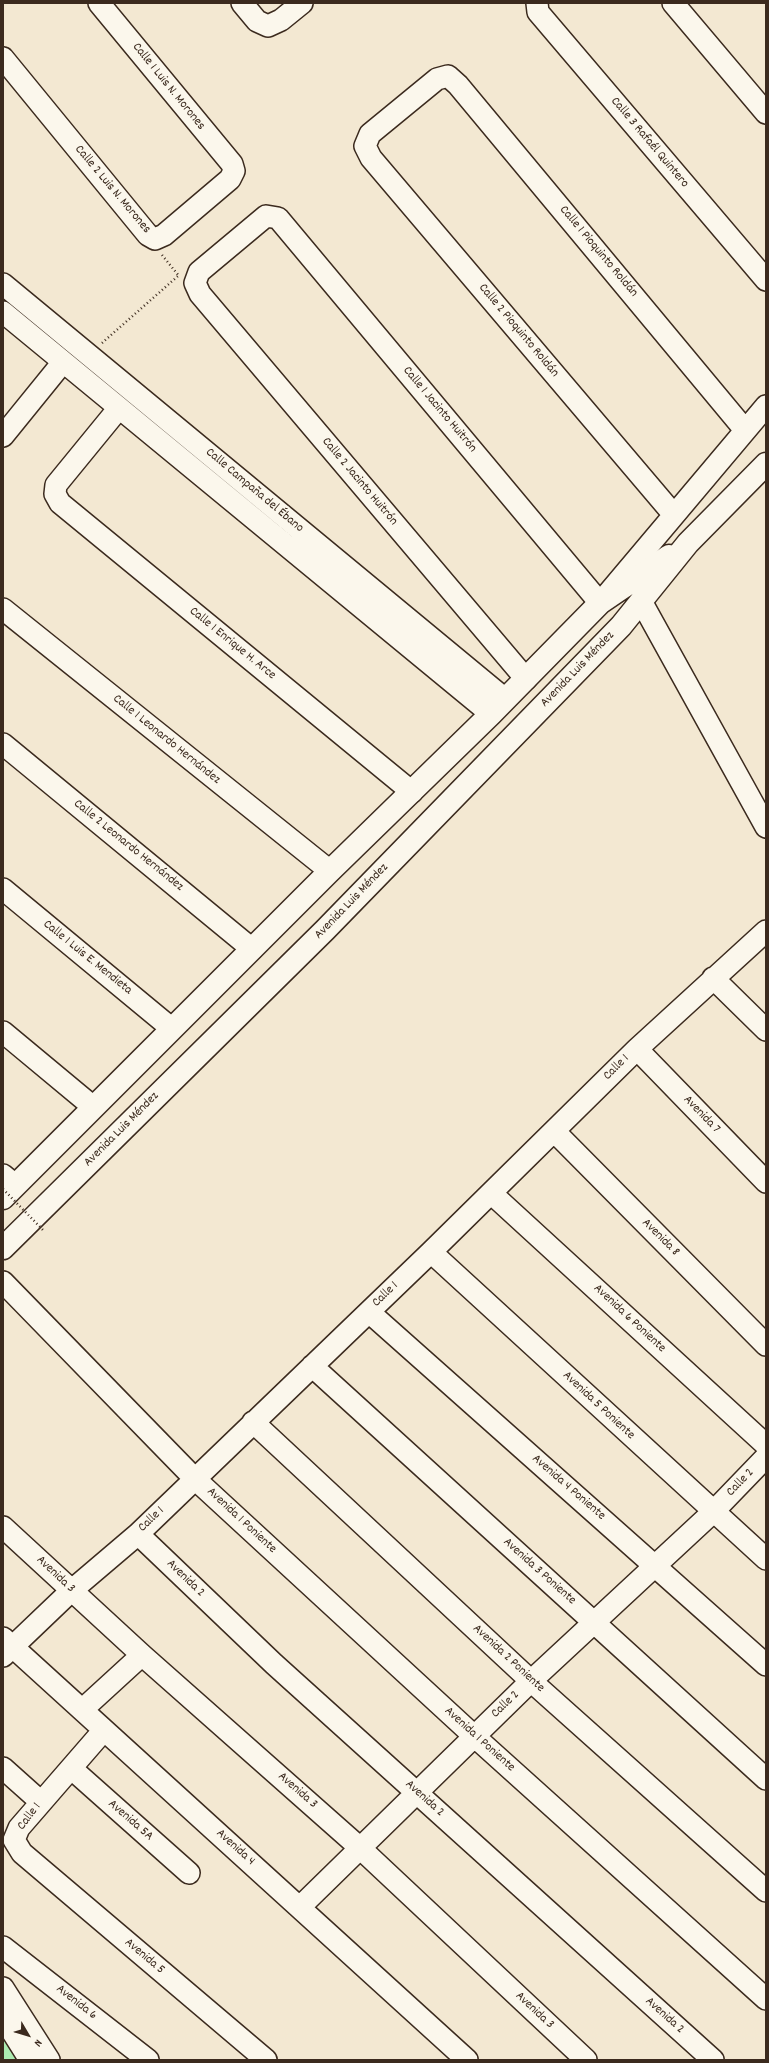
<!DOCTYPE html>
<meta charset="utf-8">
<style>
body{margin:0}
#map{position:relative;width:769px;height:2063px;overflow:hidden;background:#f3e8d2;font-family:Dekko,sans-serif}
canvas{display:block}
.frame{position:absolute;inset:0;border:4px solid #3b2a1e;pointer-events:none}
.north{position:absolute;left:8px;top:2015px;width:40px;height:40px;-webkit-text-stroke:3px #fbf7ec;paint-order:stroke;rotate:128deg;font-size:11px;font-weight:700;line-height:16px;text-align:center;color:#3b2a1e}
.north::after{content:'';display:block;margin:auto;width:14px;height:18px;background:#3b2a1e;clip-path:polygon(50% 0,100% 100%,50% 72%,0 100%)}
</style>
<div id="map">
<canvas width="769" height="2063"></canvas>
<div class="frame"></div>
<div class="north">N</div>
</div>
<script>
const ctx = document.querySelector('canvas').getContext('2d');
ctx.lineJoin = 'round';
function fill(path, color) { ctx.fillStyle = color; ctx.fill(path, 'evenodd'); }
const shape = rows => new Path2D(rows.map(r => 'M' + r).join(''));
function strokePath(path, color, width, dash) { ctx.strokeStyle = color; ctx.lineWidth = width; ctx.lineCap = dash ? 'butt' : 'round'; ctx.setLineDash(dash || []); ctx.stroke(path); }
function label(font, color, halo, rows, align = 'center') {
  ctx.font = font + ' Dekko,sans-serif'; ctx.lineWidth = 3.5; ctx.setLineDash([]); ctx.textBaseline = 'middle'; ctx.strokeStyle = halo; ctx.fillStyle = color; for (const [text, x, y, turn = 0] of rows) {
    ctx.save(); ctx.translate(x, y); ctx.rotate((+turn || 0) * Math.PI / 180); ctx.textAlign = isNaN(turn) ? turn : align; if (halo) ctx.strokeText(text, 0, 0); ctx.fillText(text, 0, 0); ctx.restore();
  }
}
fill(shape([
 [3,2028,23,2060,3,2060]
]), '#adebb1');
const minor = shape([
 [242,3,257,21,268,26,281,20,302,3],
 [537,3,538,12,766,280],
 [673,3,766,113],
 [3,58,148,235,155,239,164,235,230,179,234,171,232,164,99,3],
 [3,284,505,699],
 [3,312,491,714],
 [119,408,56,485,55,494,60,503,412,792],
 [3,436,63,362],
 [674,515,371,158,365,146,370,134,437,79,448,76,458,85,745,430],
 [641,601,766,827],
 [3,609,330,871],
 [526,679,200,294,195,283,199,272,266,216,278,218,600,603,766,406],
 [3,744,252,949],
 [3,889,171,1028],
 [713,978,766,1030],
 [3,1032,92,1106],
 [637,1049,766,1182],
 [554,1131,766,1345],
 [3,1175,15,1185],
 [491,1193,766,1445],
 [431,1252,766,1559],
 [3,1282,195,1479,474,1736,766,1999],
 [369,1312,766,1665],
 [312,1366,766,1779],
 [253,1422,531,1681,766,1891],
 [3,1527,142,1655,359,1847,586,2060],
 [138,1534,274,1664,713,2060],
 [3,1638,467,2060],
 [3,1656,71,1591,138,1534,431,1252,637,1049,766,931],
 [83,1709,142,1655],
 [104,1730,19,1828,14,1840,22,1853,266,2060],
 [3,1768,41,1802],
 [72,1769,189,1873],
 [300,1907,531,1681,713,1512,766,1457],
 [3,1947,148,2060],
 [3,1988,49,2060],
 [3,2017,30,2060]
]);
const major = shape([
 [3,1198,330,871,491,714,600,603,669,556],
 [3,1248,325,930,621,626,688,543,766,464]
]);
strokePath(minor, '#3b2a1e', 24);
strokePath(major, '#3b2a1e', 25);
strokePath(shape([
 [162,255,179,276],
 [102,343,178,276]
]), '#3b2a1e', 2.5, [1, 3]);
strokePath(minor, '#fbf7ec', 21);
strokePath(major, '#fbf7ec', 22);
strokePath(shape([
 [3,1189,43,1230]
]), '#3b2a1e', 2.5, [1, 3]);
label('13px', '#3b2a1e', '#fbf7ec', [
 ["Calle 1 Luis N. Morones",168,87,51],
 ["Calle 3 Rafaél Quintero",649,143,50],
 ["Calle 2 Luis N. Morones",112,190,50],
 ["Calle 1 Pioquinto Roldán",598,252,50],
 ["Calle 2 Pioquinto Roldán",518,331,50],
 ["Calle 1 Jacinto Huitrón",439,410,50],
 ["Calle 2 Jacinto Huitrón",359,482,50],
 ["Calle Campaña del Ébano",254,491,40],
 ["Calle 1 Enrique H. Arce",232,644,39],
 ["Avenida Luis Méndez",578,670,-46],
 ["Calle 1 Leonardo Hernández",166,740,39],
 ["Calle 2 Leonardo Hernández",128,846,39],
 ["Avenida Luis Méndez",352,902,-46],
 ["Calle 1 Luis E. Mendieta",87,958,39],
 ["Calle 1",617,1068,-45],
 ["Avenida 7",701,1115,46],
 ["Avenida Luis Méndez",122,1130,-45],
 ["Avenida 8",660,1238,45],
 ["Calle 1",386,1295,-44],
 ["Avenida 6 Poniente",629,1319,43],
 ["Avenida 5 Poniente",598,1406,43],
 ["Calle 2",741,1483,-46],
 ["Avenida 4 Poniente",568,1488,41],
 ["Calle 1",152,1520,-44],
 ["Avenida 1 Poniente",241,1521,43],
 ["Avenida 3 Poniente",539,1572,42],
 ["Avenida 3",55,1575,43],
 ["Avenida 2",185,1579,44],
 ["Avenida 2 Poniente",508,1659,43],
 ["Calle 2",506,1705,-44],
 ["Avenida 1 Poniente",479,1740,42],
 ["Avenida 3",297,1791,41],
 ["Avenida 2",424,1799,42],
 ["Calle 1",30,1817,-53],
 ["Avenida 5A",130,1821,41],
 ["Avenida 4",235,1848,42],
 ["Avenida 5",144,1957,40],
 ["Avenida 6",76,2003,38],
 ["Avenida 3",534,2011,43],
 ["Avenida 2",664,2016,42]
]);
</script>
